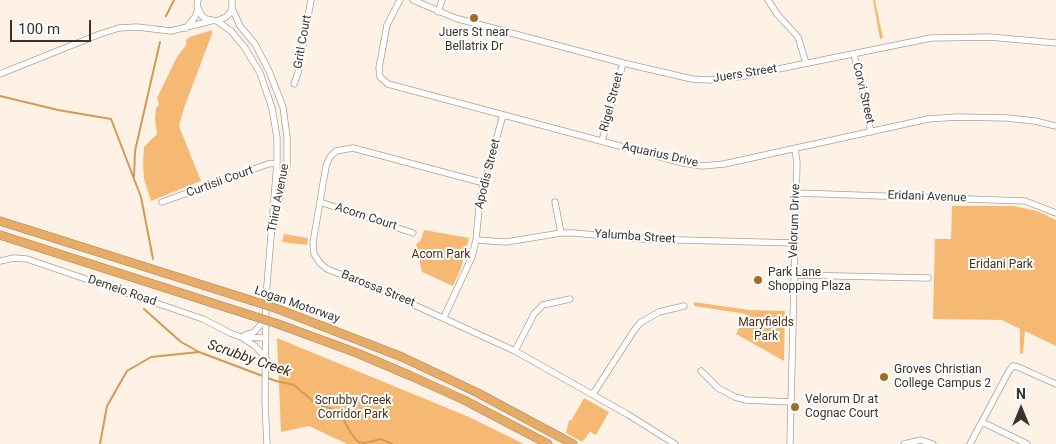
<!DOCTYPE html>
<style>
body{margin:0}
#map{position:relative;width:1056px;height:444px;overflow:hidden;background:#fef2e7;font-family:Roboto,sans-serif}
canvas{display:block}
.north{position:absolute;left:996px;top:384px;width:50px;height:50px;-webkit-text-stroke:4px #fff;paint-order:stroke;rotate:0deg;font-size:14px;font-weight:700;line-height:20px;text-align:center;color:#3a342f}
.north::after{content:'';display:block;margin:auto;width:18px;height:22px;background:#3a342f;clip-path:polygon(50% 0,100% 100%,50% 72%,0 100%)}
.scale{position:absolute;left:10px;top:20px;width:81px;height:22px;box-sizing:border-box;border:2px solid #3a342f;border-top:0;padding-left:6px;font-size:15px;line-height:18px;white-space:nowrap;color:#3a342f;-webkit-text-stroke:4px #fff;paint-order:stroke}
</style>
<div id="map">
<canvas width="1056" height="444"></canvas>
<div class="north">N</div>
<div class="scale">100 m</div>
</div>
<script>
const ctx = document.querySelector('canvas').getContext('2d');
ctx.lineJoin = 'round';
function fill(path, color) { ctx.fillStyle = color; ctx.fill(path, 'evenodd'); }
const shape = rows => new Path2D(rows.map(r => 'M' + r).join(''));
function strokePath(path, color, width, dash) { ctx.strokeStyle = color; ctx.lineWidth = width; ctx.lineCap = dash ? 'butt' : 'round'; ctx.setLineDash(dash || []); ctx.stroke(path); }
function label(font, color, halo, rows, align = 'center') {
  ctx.font = font + ' Roboto,sans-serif'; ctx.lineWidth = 4; ctx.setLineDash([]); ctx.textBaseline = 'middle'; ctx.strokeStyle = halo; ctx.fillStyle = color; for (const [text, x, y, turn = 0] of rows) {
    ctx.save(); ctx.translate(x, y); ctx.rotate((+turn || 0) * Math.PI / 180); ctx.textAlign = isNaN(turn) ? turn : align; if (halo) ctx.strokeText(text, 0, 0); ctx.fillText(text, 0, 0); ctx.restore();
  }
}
fill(shape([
 [873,0,875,0,883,38,880,39],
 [212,30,212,34,184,108,179,126,201,181,151,201,144,179,143,162,144,147,157,134,155,119,156,108,159,105,157,98,177,57,186,45,186,40,190,37],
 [952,206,1013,206,1037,211,1056,220,1056,346,1025,331,1023,354,1020,353,1020,329,1002,320,933,319,935,239,951,239],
 [424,230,469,238,461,268,453,286,422,272,416,244,420,241,422,237],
 [284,234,308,238,307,245,282,242],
 [694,302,749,310,785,311,784,361,736,334,746,314,694,306],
 [277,338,469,417,524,444,347,444,309,426,281,432],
 [584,398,609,412,596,435,590,432,582,442,566,433,569,420,571,421]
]), '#f6b974');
strokePath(shape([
 [166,16,174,0],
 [0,96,58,110,111,119,141,197,153,259],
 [134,177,135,151,160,42],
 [144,309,181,342,199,352],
 [100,444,107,406,127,371,151,357,199,352,276,381,294,385,314,402,334,410,343,419,351,433,358,442,365,443,381,439,392,444]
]), '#d69951', 2);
const minor = shape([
 [198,0,197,6,202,16,206,19,217,21,226,17,230,13,232,8,232,0],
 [400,0,387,25,379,68,380,77,388,84,683,163,702,166,724,164,928,119,957,117,1007,118,1035,121,1056,126],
 [413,0,455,18,623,63,692,79,710,80,744,76,931,38,990,37,1056,43],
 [768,0,777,14,798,37,806,63],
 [232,8,240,26,255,44,269,71,283,107,287,137,287,165,274,227],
 [438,12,442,0],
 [217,21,231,31,245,48,260,73,272,108,277,138,277,163,266,297,265,402,267,444],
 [186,28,195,17,198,9],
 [854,54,871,132],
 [0,74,100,34,119,28,137,27,171,31,211,21],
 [294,84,298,73,311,0],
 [602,141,623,63],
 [484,183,353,148,336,151,330,157,326,166,313,243,314,254,320,263,327,269,388,293,515,351,627,414,675,444],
 [796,193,1025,201,1056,213],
 [162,202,268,164,277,163],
 [320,202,413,233],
 [555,202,561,233],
 [476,240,506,242,561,233,574,233,641,239,795,243],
 [0,261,14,258,27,259,203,319,230,333,241,337,265,338],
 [794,275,928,278],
 [444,317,472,257,476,240,480,198,503,115],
 [245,335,254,332,265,320],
 [241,337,255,346,266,358],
 [515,351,534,314,543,305,570,299],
 [701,371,718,388,735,397,746,400,791,402],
 [593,394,633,332,640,323,659,312,684,306],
 [982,422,1027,444],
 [790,444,797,162,795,149],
 [904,444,921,440,933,444],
 [970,444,1009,371,1013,366,1018,367,1056,384]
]);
const highway = shape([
 [0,221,250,300],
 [0,235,250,315],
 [278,309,402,357,478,393,573,444],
 [278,324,357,353,411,376,464,400,548,444]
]);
strokePath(minor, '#ada092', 7);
strokePath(highway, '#aa8154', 9);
strokePath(minor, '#fff', 5.5);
strokePath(highway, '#e7ab68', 8);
const highwayBridge = shape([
 [250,300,278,309],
 [250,315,278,324]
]);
strokePath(highwayBridge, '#aa8154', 9, []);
strokePath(highwayBridge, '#e7ab68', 8);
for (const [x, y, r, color] of [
 [474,18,5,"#a26c27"],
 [758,280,5,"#a26c27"],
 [884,377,5,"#a26c27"],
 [795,407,5,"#a26c27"]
]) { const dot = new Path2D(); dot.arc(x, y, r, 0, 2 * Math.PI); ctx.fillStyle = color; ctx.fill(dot); strokePath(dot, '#fff', 2); }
label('12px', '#3a342f', '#fff', [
 ["Juers St near",474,33,"center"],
 ["Bellatrix Dr",474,47,"center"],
 ["Park Lane",768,273],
 ["Shopping Plaza",768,287],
 ["Groves Christian",894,370],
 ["College Campus 2",894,384],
 ["Velorum Dr at",805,400],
 ["Cognac Court",805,414]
], 'left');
label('12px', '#3a342f', '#fff', [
 ["Gritl Court",303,42,-80],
 ["Juers Street",745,74,-9],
 ["Corvi Street",863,93,77],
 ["Rigel Street",612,102,-75],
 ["Aquarius Drive",660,155,13],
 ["Apodis Street",488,174,-76],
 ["Curtisii Court",220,182,-20],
 ["Eridani Avenue",927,197,2],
 ["Third Avenue",279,198,-79],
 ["Acorn Court",366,217,18],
 ["Velorum Drive",795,221,-88],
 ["Yalumba Street",635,237,4],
 ["Barossa Street",378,289,22],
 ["Demeio Road",122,291,19],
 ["Logan Motorway",297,305,19]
]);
label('12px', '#493011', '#fff', [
 ["Acorn Park",441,255],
 ["Eridani Park",1001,265],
 ["Maryfields",766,323],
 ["Park",766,337],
 ["Scrubby Creek",353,401],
 ["Corridor Park",353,415]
]);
label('italic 14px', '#3f2706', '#fff', [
 ["Scrubby Creek",249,359,19]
]);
</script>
